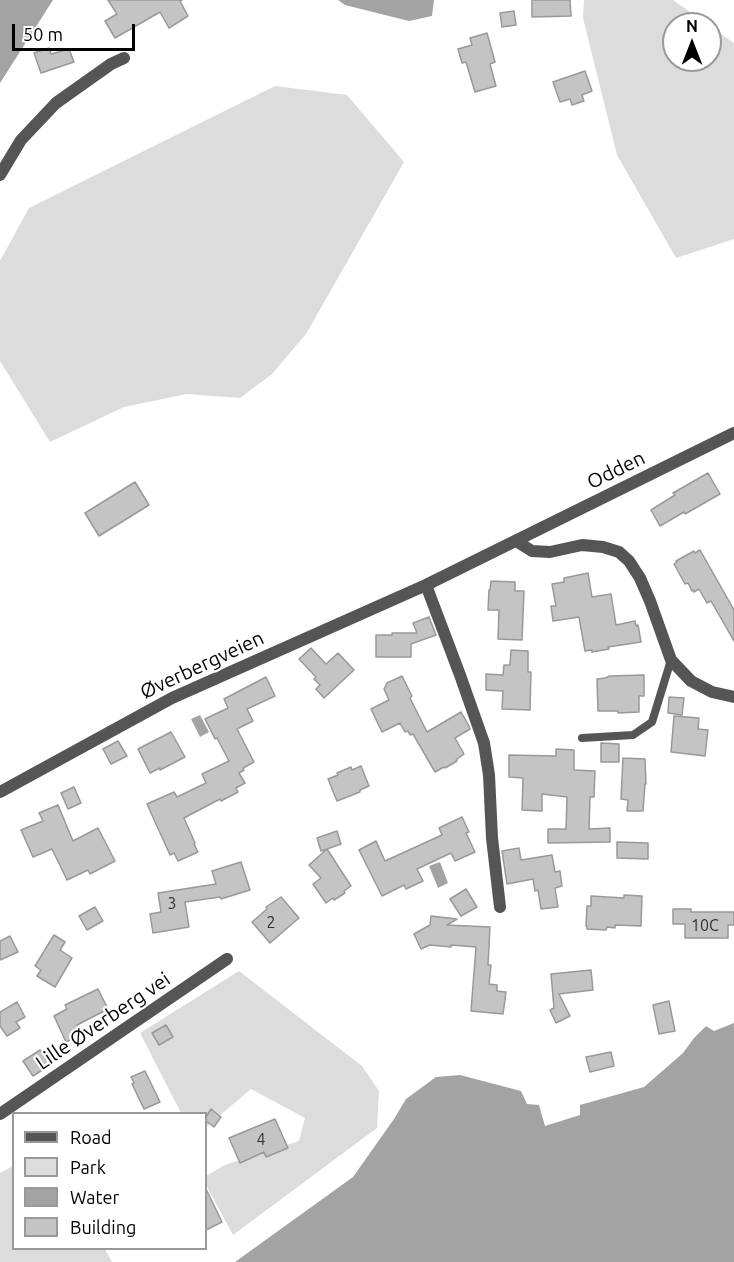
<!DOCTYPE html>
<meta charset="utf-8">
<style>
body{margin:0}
#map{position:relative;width:734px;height:1262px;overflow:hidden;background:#fff;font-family:Ubuntu,sans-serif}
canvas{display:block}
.legend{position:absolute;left:12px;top:1112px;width:195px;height:138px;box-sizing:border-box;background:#fff;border:2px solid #999;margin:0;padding:8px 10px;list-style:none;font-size:18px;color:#000}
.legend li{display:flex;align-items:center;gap:12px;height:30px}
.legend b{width:30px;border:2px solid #999}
.north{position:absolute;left:662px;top:12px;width:60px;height:60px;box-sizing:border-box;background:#fff;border:2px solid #999;border-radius:50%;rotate:0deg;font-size:16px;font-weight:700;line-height:24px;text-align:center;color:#000}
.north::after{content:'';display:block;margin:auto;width:21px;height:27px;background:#000;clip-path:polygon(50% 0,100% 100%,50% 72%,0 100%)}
.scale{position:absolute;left:12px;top:24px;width:123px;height:27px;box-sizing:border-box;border:3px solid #000;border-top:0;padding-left:8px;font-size:18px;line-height:21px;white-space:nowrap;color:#000;-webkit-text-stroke:4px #fff;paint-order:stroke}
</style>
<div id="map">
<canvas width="734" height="1262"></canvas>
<ul class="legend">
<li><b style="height:8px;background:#555"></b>Road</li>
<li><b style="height:16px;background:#dcdcdc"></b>Park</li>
<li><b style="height:16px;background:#a3a3a3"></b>Water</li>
<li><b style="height:16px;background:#c4c4c4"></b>Building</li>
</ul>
<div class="north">N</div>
<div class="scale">50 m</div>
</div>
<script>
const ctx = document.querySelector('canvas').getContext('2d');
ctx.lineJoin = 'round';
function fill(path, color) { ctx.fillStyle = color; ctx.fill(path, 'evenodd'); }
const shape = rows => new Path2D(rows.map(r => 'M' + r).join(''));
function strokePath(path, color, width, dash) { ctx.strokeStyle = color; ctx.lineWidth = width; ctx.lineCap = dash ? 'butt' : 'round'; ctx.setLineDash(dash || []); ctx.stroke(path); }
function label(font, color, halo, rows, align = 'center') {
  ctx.font = font + ' Ubuntu,sans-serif'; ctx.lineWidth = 4.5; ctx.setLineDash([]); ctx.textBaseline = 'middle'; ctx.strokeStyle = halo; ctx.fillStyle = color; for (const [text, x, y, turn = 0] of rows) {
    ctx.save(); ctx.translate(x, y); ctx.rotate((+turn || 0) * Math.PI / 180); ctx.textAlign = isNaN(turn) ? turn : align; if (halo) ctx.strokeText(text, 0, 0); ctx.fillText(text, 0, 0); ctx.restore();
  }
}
fill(shape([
 [584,0,673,0,707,24,674,24,674,60,710,60,710,26,734,43,734,239,676,258,617,155,583,18],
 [275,86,347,95,404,162,306,334,272,374,240,398,187,394,124,407,50,442,0,361,0,261,29,208],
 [239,971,362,1066,379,1091,377,1128,233,1235,206,1185,206,1176,225,1165,299,1141,305,1118,251,1089,206,1127,206,1114,181,1113,140,1033],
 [13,1166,14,1248,105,1249,112,1262,0,1262,0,1173]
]), '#dcdcdc');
fill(shape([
 [0,0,53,0,0,83],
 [338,0,434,0,432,16,409,21,345,5],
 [200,715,209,732,200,737,191,719],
 [440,862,448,883,438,888,429,866],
 [734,1023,734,1262,235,1262,353,1177,394,1119,406,1099,436,1077,460,1075,521,1091,527,1104,539,1105,545,1126,580,1115,580,1105,644,1087,683,1053,694,1038,706,1026,714,1031]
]), '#a3a3a3');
const building = shape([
 [108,0,182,0,180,1,188,16,169,28,160,12,115,38,105,21,117,14,108,0],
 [532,0,570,0,571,16,532,17,532,0],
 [514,11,516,25,502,27,500,13,514,11],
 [487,33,495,62,490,64,496,86,475,92,466,62,462,63,458,49,472,45,470,38,487,33],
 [49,48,51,54,69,49,74,62,41,73,34,53,49,48],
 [585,71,592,91,582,95,584,101,572,105,570,99,560,102,553,82,585,71],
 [708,473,720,494,685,514,684,512,660,526,651,510,675,495,673,493,708,473],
 [135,482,149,505,99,536,85,513,135,482],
 [700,550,734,610,734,641,711,601,707,603,699,589,694,592,693,590,692,591,688,583,685,584,674,564,677,562,676,561,694,551,695,553,700,550],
 [588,573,592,597,611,594,616,625,635,621,636,626,638,625,641,642,608,647,609,649,592,652,592,650,585,651,579,617,553,621,551,606,556,606,552,584,564,582,564,578,588,573],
 [491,581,515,582,515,591,524,591,522,640,498,639,499,610,488,610,489,590,490,590,491,581],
 [429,617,436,635,411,644,411,657,376,657,376,635,392,635,392,633,417,633,413,623,429,617],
 [311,648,326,664,338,653,354,670,324,698,316,689,320,685,314,679,316,677,299,659,311,648],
 [511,650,528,651,528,672,531,672,530,710,502,709,503,691,486,690,486,674,503,675,504,665,510,665,511,650],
 [644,675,644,696,639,696,639,712,618,713,618,711,598,711,597,679,605,678,610,676,644,675],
 [402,676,412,696,410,698,427,732,461,712,469,726,470,729,455,738,464,754,456,760,457,761,445,768,444,767,435,772,413,734,410,735,408,731,405,732,400,723,382,732,371,709,389,700,384,689,387,683,402,676],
 [266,677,275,696,247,709,253,721,237,729,254,762,243,768,244,770,239,773,245,783,236,788,238,792,221,801,220,799,184,818,195,843,194,844,198,852,178,861,174,853,170,855,147,804,174,792,177,797,206,783,202,774,229,761,217,738,215,739,205,719,228,708,224,699,266,677],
 [669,697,684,698,682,715,668,713,669,697],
 [674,716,699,718,698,729,708,730,705,756,671,752,674,716],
 [171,732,185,757,160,770,160,768,150,773,138,749,171,732],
 [118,741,127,756,111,764,103,749,118,741],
 [601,743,619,744,619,762,601,762,601,743],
 [556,749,574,750,574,770,595,771,594,797,590,797,589,829,610,828,610,842,548,843,548,829,566,829,567,797,542,794,542,811,522,810,523,778,509,777,509,755,556,756,556,749],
 [623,758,645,759,646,784,645,784,643,811,627,811,628,800,621,799,623,758],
 [361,766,369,786,360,790,360,792,337,801,328,779,338,775,337,773,351,767,352,770,361,766],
 [74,787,81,803,68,809,61,793,74,787],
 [58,805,73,841,98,828,115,861,90,874,88,870,67,880,52,849,33,857,21,830,43,821,39,813,58,805],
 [462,817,469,832,466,833,475,852,455,861,451,853,417,869,423,881,406,889,404,885,382,896,359,850,376,841,385,861,442,835,439,828,462,817],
 [337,831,341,844,327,849,351,886,344,891,345,893,334,900,333,898,326,903,313,884,321,878,309,865,327,849,321,851,317,838,337,831],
 [617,842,648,843,648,859,617,858,617,842],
 [519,848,521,860,552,855,555,872,560,871,562,886,555,888,558,907,541,909,538,890,535,891,533,879,507,884,502,851,519,848],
 [241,862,250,890,221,899,220,897,185,902,189,927,153,933,150,914,161,912,158,893,216,884,212,871,241,862],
 [466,889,477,907,461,916,450,899,466,889],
 [624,895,642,896,641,926,615,925,615,928,607,927,606,930,587,929,587,926,586,926,587,906,591,906,591,896,624,898,624,895],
 [281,897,299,918,270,943,252,922,267,909,266,907,281,897],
 [95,907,103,921,87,930,79,916,95,907],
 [673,909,691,909,691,912,734,912,734,925,728,925,728,938,685,938,685,924,673,924,673,909],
 [431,916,457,919,447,925,490,927,488,965,491,965,489,984,497,985,497,991,506,992,503,1014,471,1011,476,947,451,945,451,947,430,945,421,949,414,934,430,925,431,916],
 [54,935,65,942,60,950,72,958,55,987,37,976,41,970,35,966,54,935],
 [10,936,18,952,0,960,0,941,10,936],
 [591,970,593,990,559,994,570,1016,556,1023,550,1010,554,1008,551,974,591,970],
 [98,989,108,1009,77,1025,82,1034,66,1042,54,1016,67,1009,65,1005,98,989],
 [669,1001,675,1031,659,1034,653,1005,669,1001],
 [17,1002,25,1017,16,1022,20,1028,7,1036,0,1026,0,1012,17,1002],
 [166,1025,173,1037,159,1045,152,1033,166,1025],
 [50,1046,57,1057,49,1063,50,1065,33,1076,23,1061,40,1050,42,1052,50,1046],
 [611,1052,614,1066,590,1072,586,1057,611,1052],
 [145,1071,160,1102,144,1109,132,1084,134,1083,131,1077,145,1071],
 [211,1109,221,1117,214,1127,206,1121,206,1117,211,1109],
 [275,1119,288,1148,266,1157,264,1152,240,1163,229,1138,275,1119],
 [206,1189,222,1222,206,1230,206,1189]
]);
fill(building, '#c4c4c4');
strokePath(building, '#999', 1.5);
strokePath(shape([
 [582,738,633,735,652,722,671,660]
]), '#555', 8);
strokePath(shape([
 [0,175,21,140,56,103,111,64,124,58],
 [516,541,532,551,550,552,582,545,603,547,619,552,629,561,640,578,650,601,671,660,691,681,712,692,734,697],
 [426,585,460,675,484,743,489,775,492,838,500,907],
 [0,792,172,698,426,585,734,433],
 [0,1114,227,959]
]), '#555', 12);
label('16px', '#313131', null, [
 ["3",172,904],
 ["2",271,923],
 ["10C",705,926],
 ["4",261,1140]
]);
label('20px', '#000', '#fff', [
 ["Odden",616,470,-26],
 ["Øverbergveien",202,665,-25],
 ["Lille Øverberg vei",103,1021,-34]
]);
</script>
